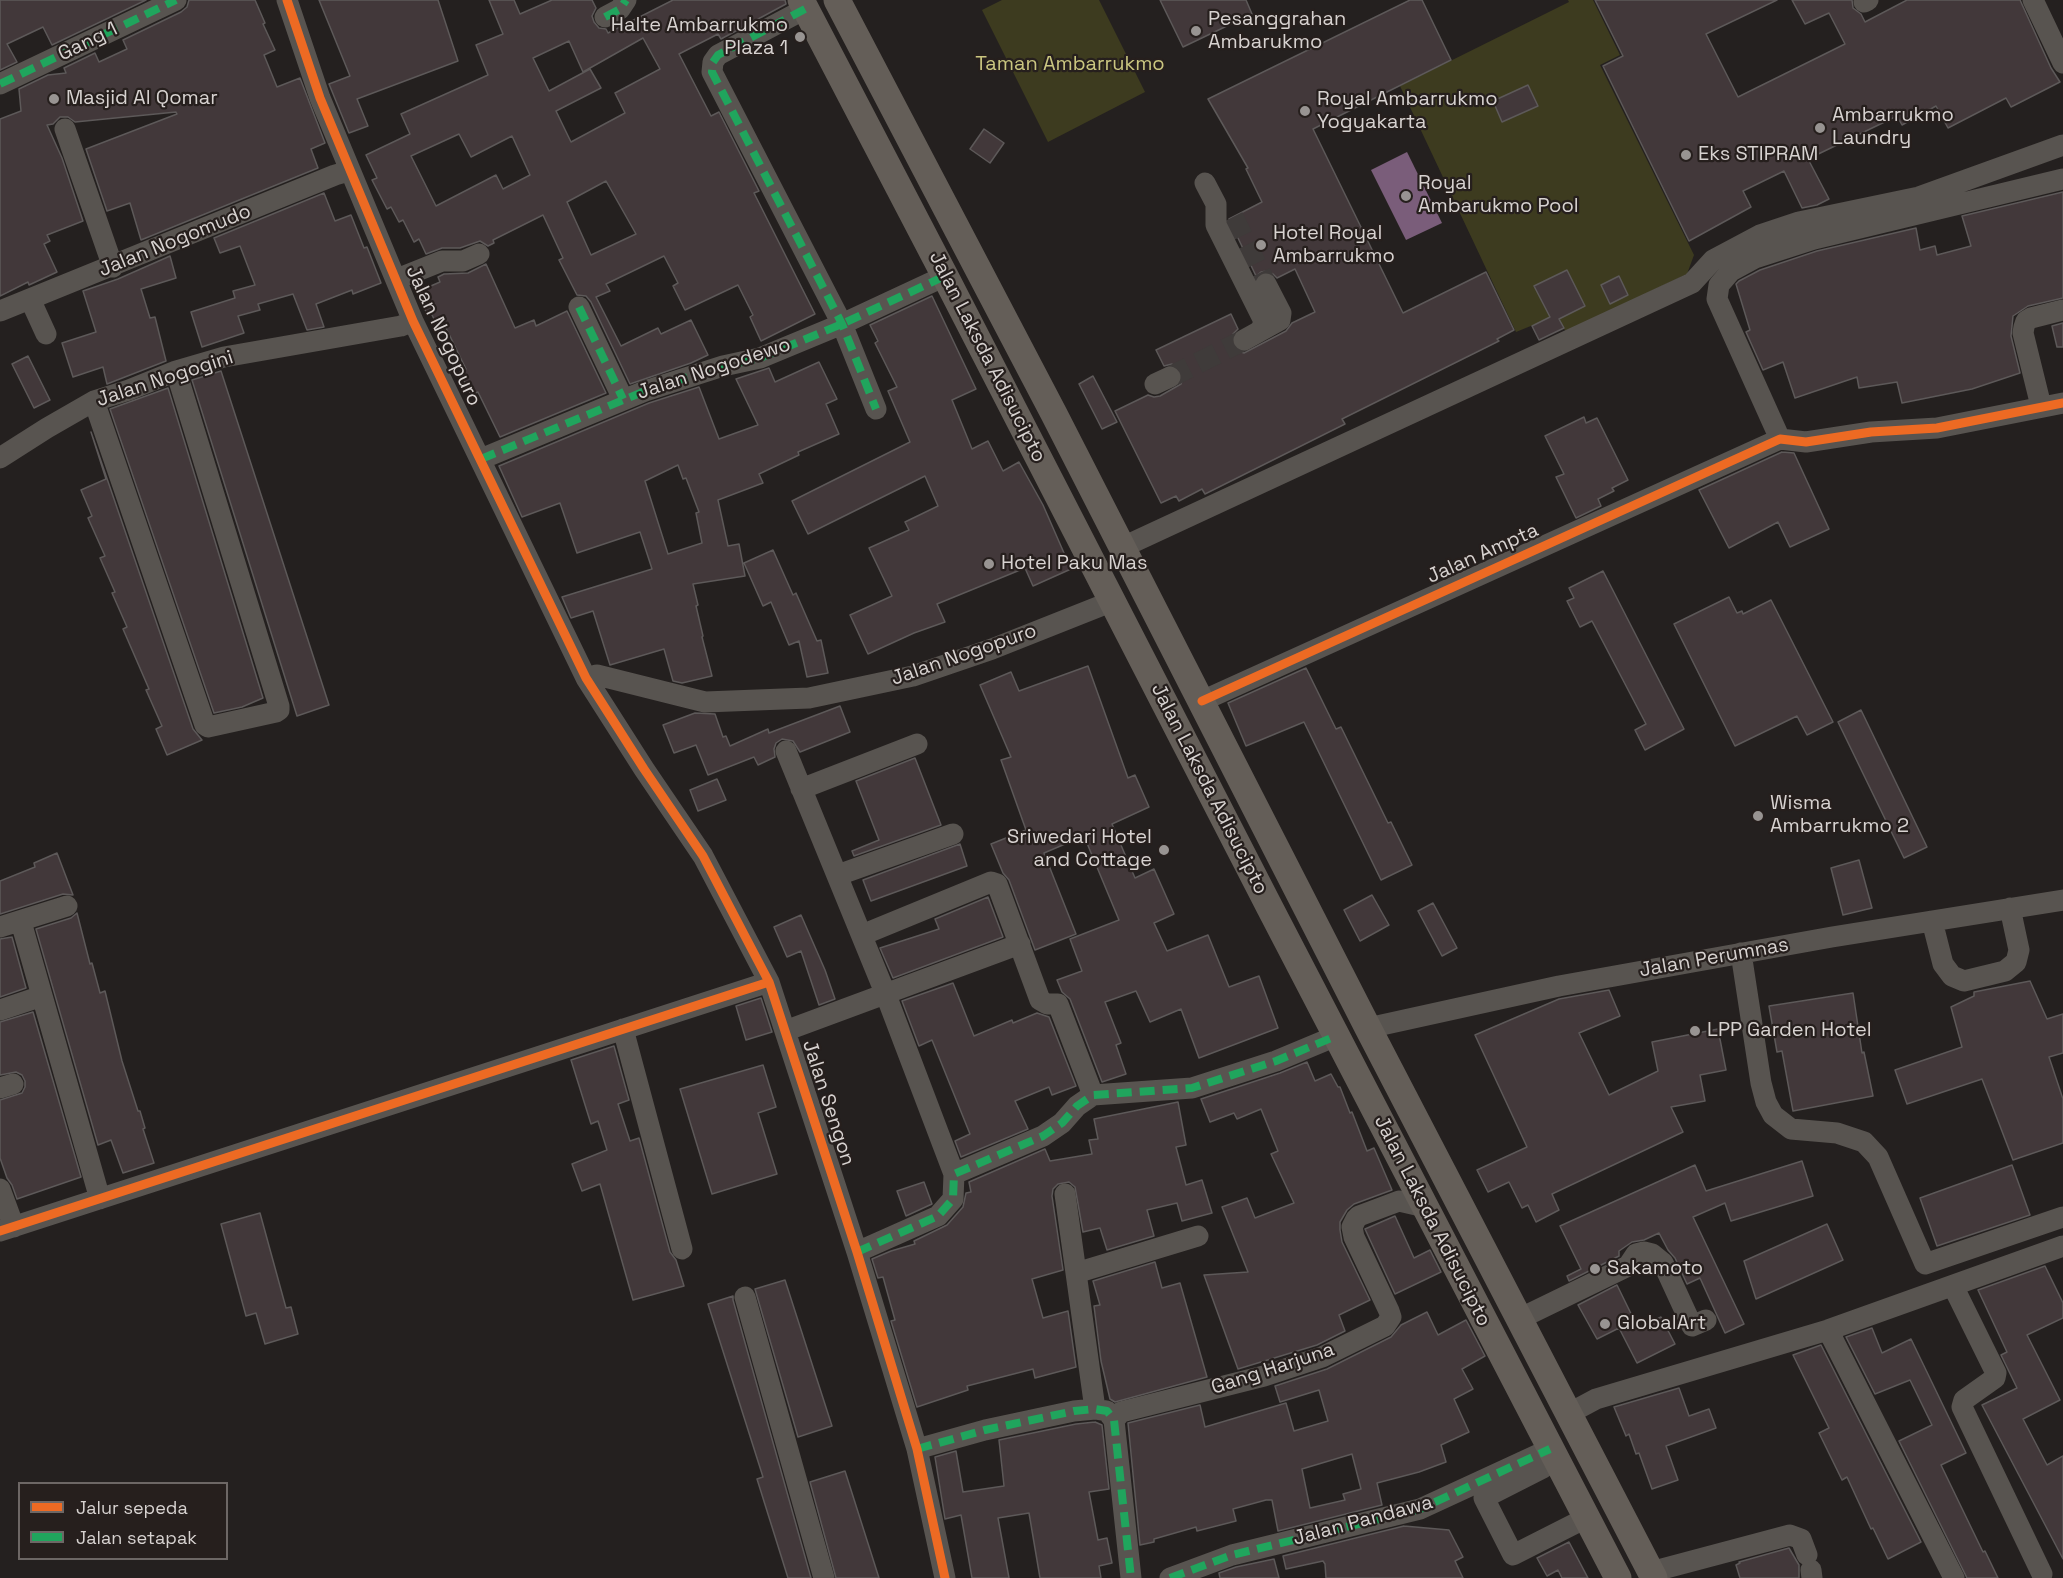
<!DOCTYPE html>
<style>
body{margin:0}
#map{position:relative;width:2063px;height:1578px;overflow:hidden;background:#24201f;font-family:"Space Grotesk",sans-serif}
canvas{display:block}
.legend{position:absolute;left:18px;top:1482px;width:210px;height:78px;box-sizing:border-box;background:#261f1d;border:2px solid #6d6765;margin:0;padding:8px 10px;list-style:none;font-size:18px;color:#d7d2d0}
.legend li{display:flex;align-items:center;gap:12px;height:30px}
.legend b{width:30px;border:2px solid #6d6765}
</style>
<div id="map">
<canvas width="2063" height="1578"></canvas>
<ul class="legend">
<li><b style="height:8px;background:#ed6a23"></b>Jalur sepeda</li>
<li><b style="height:8px;background:#20a55d"></b>Jalan setapak</li>
</ul>
</div>
<script>
const ctx = document.querySelector('canvas').getContext('2d');
ctx.lineJoin = 'round';
function fill(path, color) { ctx.fillStyle = color; ctx.fill(path, 'evenodd'); }
const shape = rows => new Path2D(rows.map(r => 'M' + r).join(''));
function strokePath(path, color, width, dash) { ctx.strokeStyle = color; ctx.lineWidth = width; ctx.lineCap = dash ? 'butt' : 'round'; ctx.setLineDash(dash || []); ctx.stroke(path); }
function label(font, color, halo, rows, align = 'center') {
  ctx.font = font + ' "Space Grotesk",sans-serif'; ctx.lineWidth = 4.5; ctx.setLineDash([]); ctx.textBaseline = 'middle'; ctx.strokeStyle = halo; ctx.fillStyle = color; for (const [text, x, y, turn = 0] of rows) {
    ctx.save(); ctx.translate(x, y); ctx.rotate((+turn || 0) * Math.PI / 180); ctx.textAlign = isNaN(turn) ? turn : align; if (halo) ctx.strokeText(text, 0, 0); ctx.fillText(text, 0, 0); ctx.restore();
  }
}
fill(shape([
 [1002,0,1099,0,1145,92,1048,142,982,10],
 [1568,0,1593,0,1620,55,1600,65,1694,255,1687,274,1566,332,1560,322,1543,321,1516,332,1400,86,1569,2]
]), '#3d3b1f');
fill(shape([
 [1407,152,1442,223,1406,240,1371,170]
]), '#7a5d7a');
const building = shape([
 [0,0,146,0,52,45,43,27,7,44,17,62,0,70,0,0],
 [189,0,255,0,265,23,263,24,275,50,264,55,277,87,300,78,325,143,311,149,318,168,141,240,130,203,107,211,86,149,177,114,176,112,75,122,68,117,60,117,53,124,47,125,62,158,83,221,47,235,50,241,44,244,57,272,29,285,28,282,0,296,0,119,21,111,19,89,48,75,66,73,64,68,95,53,99,62,127,49,123,40,181,12,187,7,189,0],
 [319,0,438,0,458,61,357,99,368,126,349,133,329,84,350,76,319,0],
 [489,0,514,0,520,14,552,0,592,0,596,8,592,16,594,22,599,28,606,29,608,33,673,0,785,0,786,4,721,39,718,34,679,54,711,116,719,112,759,191,754,193,815,314,761,341,750,317,753,315,738,285,685,310,673,286,678,283,664,256,606,284,610,291,596,297,621,346,658,328,661,334,691,320,708,355,691,363,630,384,591,302,586,296,577,295,559,260,563,258,543,215,493,240,494,243,488,246,480,241,460,248,442,248,426,254,419,239,414,242,403,220,399,222,391,207,387,209,372,180,377,178,366,155,410,134,401,114,488,75,476,45,503,34,489,0],
 [643,38,660,69,615,93,625,113,571,142,556,111,601,88,590,69,549,91,533,58,569,41,583,72,643,38],
 [459,134,471,157,512,136,530,175,503,189,496,175,436,206,411,156,459,134],
 [606,181,636,234,591,255,567,202,606,181],
 [1160,0,1246,0,1252,14,1183,47,1160,0],
 [1410,0,1422,0,1451,60,1313,129,1403,313,1486,272,1514,330,1497,339,1499,341,1342,419,1345,424,1205,494,1202,489,1179,501,1176,496,1161,503,1115,411,1148,395,1154,397,1160,396,1181,384,1183,378,1181,371,1172,364,1164,366,1156,350,1231,314,1238,329,1233,334,1233,346,1238,351,1244,353,1286,331,1292,323,1315,312,1295,269,1277,278,1273,274,1267,271,1261,272,1256,276,1229,219,1262,202,1246,169,1248,168,1208,99,1410,0],
 [1595,0,1777,0,1706,34,1738,97,1845,44,1829,13,1805,24,1792,0,1852,0,1853,8,1861,14,1865,22,1907,0,2020,0,2051,68,2060,82,2011,107,2006,98,1948,128,1936,106,1902,125,1897,116,1808,159,1829,199,1817,205,1802,208,1784,171,1743,191,1751,207,1689,241,1603,66,1623,56,1595,0],
 [1528,85,1538,106,1502,122,1493,101,1528,85],
 [984,129,1004,143,990,163,970,149,984,129],
 [2063,192,2063,298,2028,306,2013,316,2011,336,2020,373,1972,389,1902,403,1897,382,1859,388,1857,377,1795,398,1783,362,1763,370,1746,332,1750,330,1736,284,1739,281,1760,270,1817,251,1916,228,1920,250,1935,246,1937,255,1971,246,1962,216,2063,192],
 [324,193,335,221,351,215,364,248,367,247,381,283,353,294,352,290,316,304,324,327,307,330,293,294,258,304,260,310,238,316,244,333,202,347,191,312,235,298,233,291,255,285,240,246,220,253,214,238,324,193],
 [170,256,176,278,141,289,150,318,155,317,166,361,107,384,103,367,73,377,62,343,96,332,83,291,118,279,170,256],
 [486,264,515,328,534,320,536,326,567,311,606,393,500,437,478,392,471,395,460,372,466,369,446,328,440,331,431,313,427,314,417,292,440,282,438,277,444,274,468,273,486,264],
 [1567,270,1585,306,1559,319,1564,328,1539,340,1532,326,1550,317,1534,286,1567,270],
 [1619,276,1628,295,1610,304,1601,285,1619,276],
 [932,296,976,389,952,400,972,449,988,441,1003,471,1019,462,1043,505,1071,569,1033,586,1025,568,937,604,945,622,914,633,868,654,850,615,892,596,869,548,909,530,905,522,938,506,925,476,808,534,792,501,910,442,888,391,897,387,875,343,878,341,870,325,932,296],
 [2063,323,2063,347,2057,347,2052,326,2063,323],
 [28,356,50,400,34,408,12,364,28,356],
 [819,362,837,399,826,404,839,434,798,452,799,455,759,474,763,483,718,500,728,546,739,544,745,576,693,584,698,605,696,606,703,636,702,637,712,676,682,683,673,681,664,649,610,665,593,611,571,618,562,597,652,569,640,532,577,553,560,503,522,517,499,466,649,403,699,387,719,439,758,425,736,379,769,368,775,382,819,362],
 [678,465,683,479,686,478,699,512,696,513,702,543,668,554,645,481,678,465],
 [221,371,329,705,297,716,192,380,221,371],
 [1093,376,1117,422,1102,429,1079,384,1093,376],
 [168,388,263,698,242,707,214,713,110,409,168,388],
 [1584,417,1586,423,1597,418,1628,480,1612,488,1614,491,1598,499,1601,506,1576,518,1556,477,1564,474,1545,436,1584,417],
 [91,432,193,729,202,740,167,755,156,729,162,726,146,690,149,689,123,629,127,627,112,593,115,592,100,558,105,556,88,518,92,516,81,490,106,479,91,432],
 [1782,452,1794,453,1829,529,1790,547,1778,522,1729,548,1699,490,1782,452],
 [773,550,793,595,796,593,817,641,821,640,828,673,807,677,799,641,789,645,771,602,763,606,744,563,773,550],
 [1603,571,1684,729,1645,750,1635,730,1646,724,1592,621,1580,627,1567,601,1574,598,1569,588,1603,571],
 [1729,597,1737,613,1742,611,1743,614,1771,600,1833,722,1807,735,1797,716,1735,746,1674,624,1729,597],
 [1088,666,1128,778,1135,775,1149,807,1112,824,1135,878,1154,869,1174,914,1154,923,1167,951,1208,935,1229,987,1259,976,1278,1028,1199,1058,1181,1009,1150,1022,1136,991,1105,1002,1121,1043,1116,1045,1126,1074,1102,1082,1070,999,1062,992,1057,980,1082,971,1070,939,1119,920,1084,836,1044,853,1076,934,1035,950,1009,880,1003,873,991,844,1026,830,1001,760,1011,757,980,685,1011,672,1019,691,1088,666],
 [1306,668,1336,729,1341,727,1388,823,1391,822,1412,865,1381,880,1304,722,1246,746,1228,703,1306,668],
 [840,706,850,732,800,752,793,741,782,739,776,743,774,749,775,757,758,765,754,757,708,775,696,745,674,753,663,725,695,713,715,714,723,737,726,736,730,746,768,729,769,733,840,706],
 [1861,710,1927,847,1904,858,1838,722,1861,710],
 [915,758,941,825,854,856,852,851,879,840,856,781,915,758],
 [717,779,726,800,698,811,690,790,717,779],
 [960,844,967,866,871,901,863,880,960,844],
 [57,853,73,895,63,894,0,914,0,881,35,867,34,863,57,853],
 [1859,860,1872,908,1843,915,1831,868,1859,860],
 [1372,895,1389,925,1360,941,1344,910,1372,895],
 [988,897,1003,937,893,978,880,948,939,929,935,919,988,897],
 [1433,903,1457,948,1442,956,1418,911,1433,903],
 [77,913,90,964,92,963,100,993,105,991,122,1061,138,1111,140,1111,145,1128,143,1129,154,1163,123,1173,111,1140,98,1145,36,929,71,918,77,913],
 [801,915,825,970,835,999,819,1005,801,951,787,957,774,927,801,915],
 [12,937,26,988,0,997,0,939,12,937],
 [2030,981,2047,1019,2063,1014,2063,1053,2049,1057,2063,1099,2063,1143,2013,1160,1982,1079,1907,1104,1895,1070,1962,1047,1951,1007,1974,996,1974,992,2030,981],
 [953,983,974,1036,1012,1020,1013,1023,1037,1013,1049,1017,1076,1086,1052,1095,1049,1087,1015,1101,1028,1129,961,1157,955,1141,970,1134,932,1040,919,1046,902,1001,953,983],
 [1609,990,1620,1016,1579,1033,1609,1095,1658,1071,1652,1042,1718,1029,1726,1070,1700,1075,1705,1101,1671,1107,1683,1132,1552,1194,1559,1210,1536,1222,1528,1205,1522,1208,1509,1182,1488,1192,1477,1170,1527,1147,1475,1035,1559,999,1609,990],
 [1853,993,1862,1053,1864,1052,1873,1096,1793,1111,1782,1051,1777,1052,1769,1006,1853,993],
 [761,998,772,1032,746,1040,736,1006,761,998],
 [33,1012,81,1177,17,1199,12,1185,7,1178,0,1158,0,1100,22,1093,25,1087,25,1081,22,1075,16,1072,0,1075,0,1022,33,1012],
 [614,1046,629,1100,618,1104,630,1141,639,1138,670,1252,676,1260,684,1286,633,1300,600,1184,582,1191,572,1164,607,1150,598,1121,591,1124,571,1060,614,1046],
 [1307,1062,1315,1081,1331,1074,1338,1087,1340,1087,1350,1113,1352,1112,1367,1151,1374,1148,1392,1190,1354,1204,1347,1210,1340,1222,1340,1230,1342,1242,1370,1300,1339,1315,1345,1331,1317,1345,1238,1369,1204,1275,1248,1272,1222,1207,1247,1198,1255,1218,1294,1203,1271,1154,1278,1151,1261,1109,1237,1119,1234,1113,1210,1122,1201,1099,1280,1073,1307,1062],
 [763,1065,776,1107,758,1113,777,1174,712,1194,680,1089,763,1065],
 [1178,1102,1186,1145,1176,1147,1186,1185,1202,1180,1212,1213,1182,1221,1177,1203,1147,1210,1154,1236,1107,1250,1100,1228,1083,1232,1075,1187,1069,1182,1058,1184,1053,1189,1052,1196,1063,1270,1032,1279,1043,1318,1068,1311,1076,1367,1035,1378,1033,1369,967,1386,968,1390,917,1407,891,1321,895,1320,883,1277,878,1278,872,1259,891,1251,915,1244,914,1241,947,1225,963,1207,966,1193,971,1192,969,1182,1045,1149,1050,1161,1092,1154,1089,1140,1098,1139,1094,1119,1178,1102],
 [1802,1161,1813,1196,1731,1221,1725,1203,1693,1217,1744,1324,1725,1333,1700,1278,1687,1284,1675,1258,1668,1250,1659,1233,1644,1240,1632,1242,1619,1251,1619,1256,1569,1281,1567,1276,1581,1269,1560,1226,1695,1165,1706,1191,1802,1161],
 [2012,1165,2030,1215,1937,1246,1920,1198,2012,1165],
 [924,1182,932,1204,906,1216,897,1191,924,1182],
 [260,1213,286,1308,291,1307,298,1334,265,1344,256,1313,246,1316,221,1224,260,1213],
 [1395,1216,1414,1258,1430,1250,1441,1272,1395,1294,1365,1229,1395,1216],
 [1827,1224,1843,1260,1756,1299,1744,1261,1827,1224],
 [1155,1262,1162,1288,1180,1283,1207,1377,1115,1402,1110,1399,1101,1361,1094,1306,1100,1305,1093,1281,1155,1262],
 [2045,1266,2063,1303,2063,1318,2027,1335,2060,1400,2023,1419,2047,1465,2063,1456,2063,1559,1982,1405,2017,1388,2001,1355,2007,1352,1978,1290,2045,1266],
 [785,1280,832,1426,798,1437,755,1289,785,1280],
 [1617,1285,1638,1328,1661,1317,1675,1344,1637,1363,1619,1328,1597,1339,1578,1305,1617,1285],
 [733,1296,733,1300,811,1578,788,1578,757,1479,763,1477,708,1304,733,1296],
 [1427,1312,1438,1335,1466,1320,1485,1356,1462,1369,1473,1389,1454,1399,1469,1432,1441,1445,1446,1462,1419,1472,1377,1483,1382,1505,1278,1531,1272,1500,1266,1500,1233,1509,1236,1521,1197,1531,1196,1527,1154,1539,1154,1542,1140,1545,1128,1423,1200,1405,1205,1427,1286,1403,1294,1431,1328,1421,1319,1390,1280,1402,1275,1386,1327,1369,1391,1337,1401,1325,1427,1312],
 [1352,1454,1361,1489,1343,1494,1345,1500,1310,1508,1302,1469,1352,1454],
 [1872,1328,1882,1353,1911,1339,1966,1453,1941,1465,1983,1552,1985,1551,1998,1578,1967,1578,1899,1441,1932,1425,1910,1380,1875,1394,1846,1337,1872,1328],
 [1821,1345,1921,1542,1888,1559,1873,1528,1871,1529,1847,1477,1842,1480,1819,1433,1829,1428,1793,1355,1821,1345],
 [1679,1388,1689,1416,1709,1409,1716,1428,1666,1446,1678,1480,1652,1489,1639,1453,1636,1454,1629,1434,1626,1436,1614,1407,1679,1388],
 [1095,1422,1102,1425,1109,1489,1089,1492,1098,1540,1107,1538,1112,1563,1099,1566,1101,1578,1040,1578,1029,1513,998,1518,1009,1578,972,1578,961,1515,945,1519,935,1457,956,1451,963,1492,1004,1486,999,1440,1076,1424,1095,1422],
 [845,1471,879,1578,836,1578,810,1482,845,1471],
 [1404,1526,1449,1530,1463,1557,1455,1561,1463,1578,1326,1578,1325,1564,1323,1561,1286,1569,1283,1556,1404,1526],
 [1569,1542,1588,1578,1562,1578,1558,1570,1547,1576,1537,1558,1569,1542],
 [1789,1548,1799,1565,1799,1578,1740,1578,1736,1565,1740,1563,1739,1562,1789,1548],
 [1274,1559,1279,1578,1220,1578,1219,1573,1236,1567,1274,1559]
]);
fill(building, '#42383a');
strokePath(building, '#5d5959', 1.5);
strokePath(shape([
 [1233,217,1266,284],
 [1170,377,1244,340]
]), '#3f3b3a', 21, [21, 10]);
strokePath(shape([
 [287,0,320,98,413,321,586,678,644,769,703,856,769,982,857,1252,917,1449,945,1578],
 [2033,0,2063,63],
 [1864,2,1868,0],
 [805,9,718,55,713,62,712,72,842,324,876,409],
 [605,17,620,9,626,0],
 [0,84,176,0],
 [65,129,113,267],
 [1205,183,1216,204,1216,225,1263,319,1264,323,1260,331],
 [397,279,442,261,463,261,479,254],
 [30,299,46,334],
 [579,307,623,399],
 [0,311,335,175,349,171],
 [1244,340,1280,320,1281,313,1266,284],
 [1155,384,1170,377],
 [94,401,205,725,208,727,276,712,279,710,279,706,176,371],
 [2041,406,2023,333,2024,327,2026,321,2031,318,2063,310],
 [1780,439,1717,299,1719,285,1731,271,1755,258,1814,239,2063,179],
 [0,458,47,428,94,401,129,390,176,371,224,357,401,326,413,321],
 [481,459,645,391,723,366,760,358,842,324,945,276],
 [1123,547,1692,283,1713,260,1760,235,1799,222,1919,197,2063,145],
 [586,678,597,675,705,702,809,698,913,676,992,649,1113,601],
 [1202,701,1780,439,1806,442,1871,432,1937,428,2063,403],
 [786,751,886,995,954,1174,953,1199,938,1216,857,1252],
 [801,789,917,744],
 [838,875,953,834],
 [1932,921,1943,964,1952,976,1964,981,2005,971,2016,962,2019,950,2010,908],
 [21,922,100,1199],
 [0,927,67,906],
 [862,935,991,882,997,884,1040,1000,1047,1004,1058,1004,1093,1095],
 [1741,953,1761,1083,1766,1102,1773,1115,1791,1129,1837,1133,1864,1142,1878,1157,1925,1264,2063,1217],
 [0,1010,42,996],
 [1368,1028,1559,986,1832,937,2063,900],
 [623,1029,682,1249],
 [785,1031,1020,944],
 [0,1088,13,1084],
 [954,1174,1043,1136,1062,1123,1077,1106,1093,1095,1192,1088,1276,1061,1336,1036],
 [0,1189,14,1227],
 [1065,1194,1095,1409],
 [0,1231,769,982],
 [1076,1273,1198,1236],
 [1953,1286,1996,1373,1995,1378,1964,1400,1962,1407,2042,1574],
 [745,1297,824,1578],
 [1519,1319,1628,1266,1636,1254,1644,1252,1652,1254,1663,1263,1692,1326,1706,1320],
 [1828,1330,1954,1578],
 [1568,1414,1596,1399,1828,1330,2063,1246],
 [1114,1420,1121,1412,1264,1376,1322,1357,1385,1326,1391,1317,1389,1311,1354,1237,1352,1227,1356,1219,1359,1216,1399,1201,1425,1207],
 [917,1449,985,1430,1074,1411,1095,1409,1107,1411,1114,1420,1131,1578],
 [1543,1468,1484,1498,1513,1555,1586,1518],
 [1811,1570,1812,1578],
 [1651,1572,1790,1535,1801,1539,1807,1555],
 [1170,1578,1232,1555,1420,1509,1550,1449]
]), '#585450', 21);
strokePath(shape([
 [801,0,945,276,1270,908,1618,1578],
 [837,0,1054,414,1368,1028,1654,1578]
]), '#645e58', 27);
strokePath(shape([
 [805,9,718,55,713,62,712,72,842,324,876,409],
 [605,17,620,9,626,0],
 [0,84,176,0],
 [579,307,623,399],
 [481,459,645,391,723,366,760,358,842,324,945,276],
 [857,1252,938,1216,953,1199,954,1174,1043,1136,1062,1123,1077,1106,1093,1095,1192,1088,1276,1061,1336,1036],
 [917,1449,985,1430,1074,1411,1095,1409,1107,1411,1114,1420,1131,1578],
 [1170,1578,1232,1555,1420,1509,1550,1449]
]), '#20a55d', 8, [15, 8]);
strokePath(shape([
 [287,0,320,98,413,321,586,678,644,769,703,856,769,982,857,1252,917,1449,945,1578],
 [1202,701,1780,439,1806,442,1871,432,1937,428,2063,403],
 [0,1231,769,982]
]), '#ed6a23', 9);
for (const [x, y, r, color] of [
 [1196,31,6,"#989492"],
 [800,37,6,"#989492"],
 [54,99,6,"#989492"],
 [1305,111,6,"#989492"],
 [1820,128,6,"#989492"],
 [1686,155,6,"#989492"],
 [1406,196,6,"#989492"],
 [1261,245,6,"#989492"],
 [989,564,6,"#989492"],
 [1758,816,6,"#989492"],
 [1164,850,6,"#989492"],
 [1695,1031,6,"#989492"],
 [1595,1269,6,"#989492"],
 [1605,1324,6,"#989492"]
]) { const dot = new Path2D(); dot.arc(x, y, r, 0, 2 * Math.PI); ctx.fillStyle = color; ctx.fill(dot); strokePath(dot, '#261f1d', 2); }
label('20px', '#d7d2d0', '#261f1d', [
 ["Pesanggrahan",1208,20],
 ["Ambarukmo",1208,43],
 ["Halte Ambarrukmo",788,26,"right"],
 ["Plaza 1",788,49,"right"],
 ["Masjid Al Qomar",66,99],
 ["Royal Ambarrukmo",1317,100],
 ["Yogyakarta",1317,123],
 ["Ambarrukmo",1832,116],
 ["Laundry",1832,139],
 ["Eks STIPRAM",1698,155],
 ["Royal",1418,184],
 ["Ambarukmo Pool",1418,207],
 ["Hotel Royal",1273,234],
 ["Ambarrukmo",1273,257],
 ["Hotel Paku Mas",1001,564],
 ["Wisma",1770,804],
 ["Ambarrukmo 2",1770,827],
 ["Sriwedari Hotel",1152,838,"right"],
 ["and Cottage",1152,861,"right"],
 ["LPP Garden Hotel",1707,1031],
 ["Sakamoto",1607,1269],
 ["GlobalArt",1617,1324]
], 'left');
label('20px', '#d7d2d0', '#261f1d', [
 ["Gang 1",88,42,-26],
 ["Jalan Nogomudo",175,241,-22],
 ["Jalan Nogopuro",443,336,65],
 ["Jalan Laksda Adisucipto",987,357,63],
 ["Jalan Nogodewo",714,369,-18],
 ["Jalan Nogogini",165,379,-18],
 ["Jalan Ampta",1483,554,-24],
 ["Jalan Nogopuro",964,655,-19],
 ["Jalan Laksda Adisucipto",1209,789,63],
 ["Jalan Perumnas",1714,958,-10],
 ["Jalan Sengon",828,1103,72],
 ["Jalan Laksda Adisucipto",1432,1221,63],
 ["Gang Harjuna",1273,1369,-18],
 ["Jalan Pandawa",1363,1521,-15]
]);
label('20px', '#cac680', '#261f1d', [
 ["Taman Ambarrukmo",1070,65]
]);
</script>
